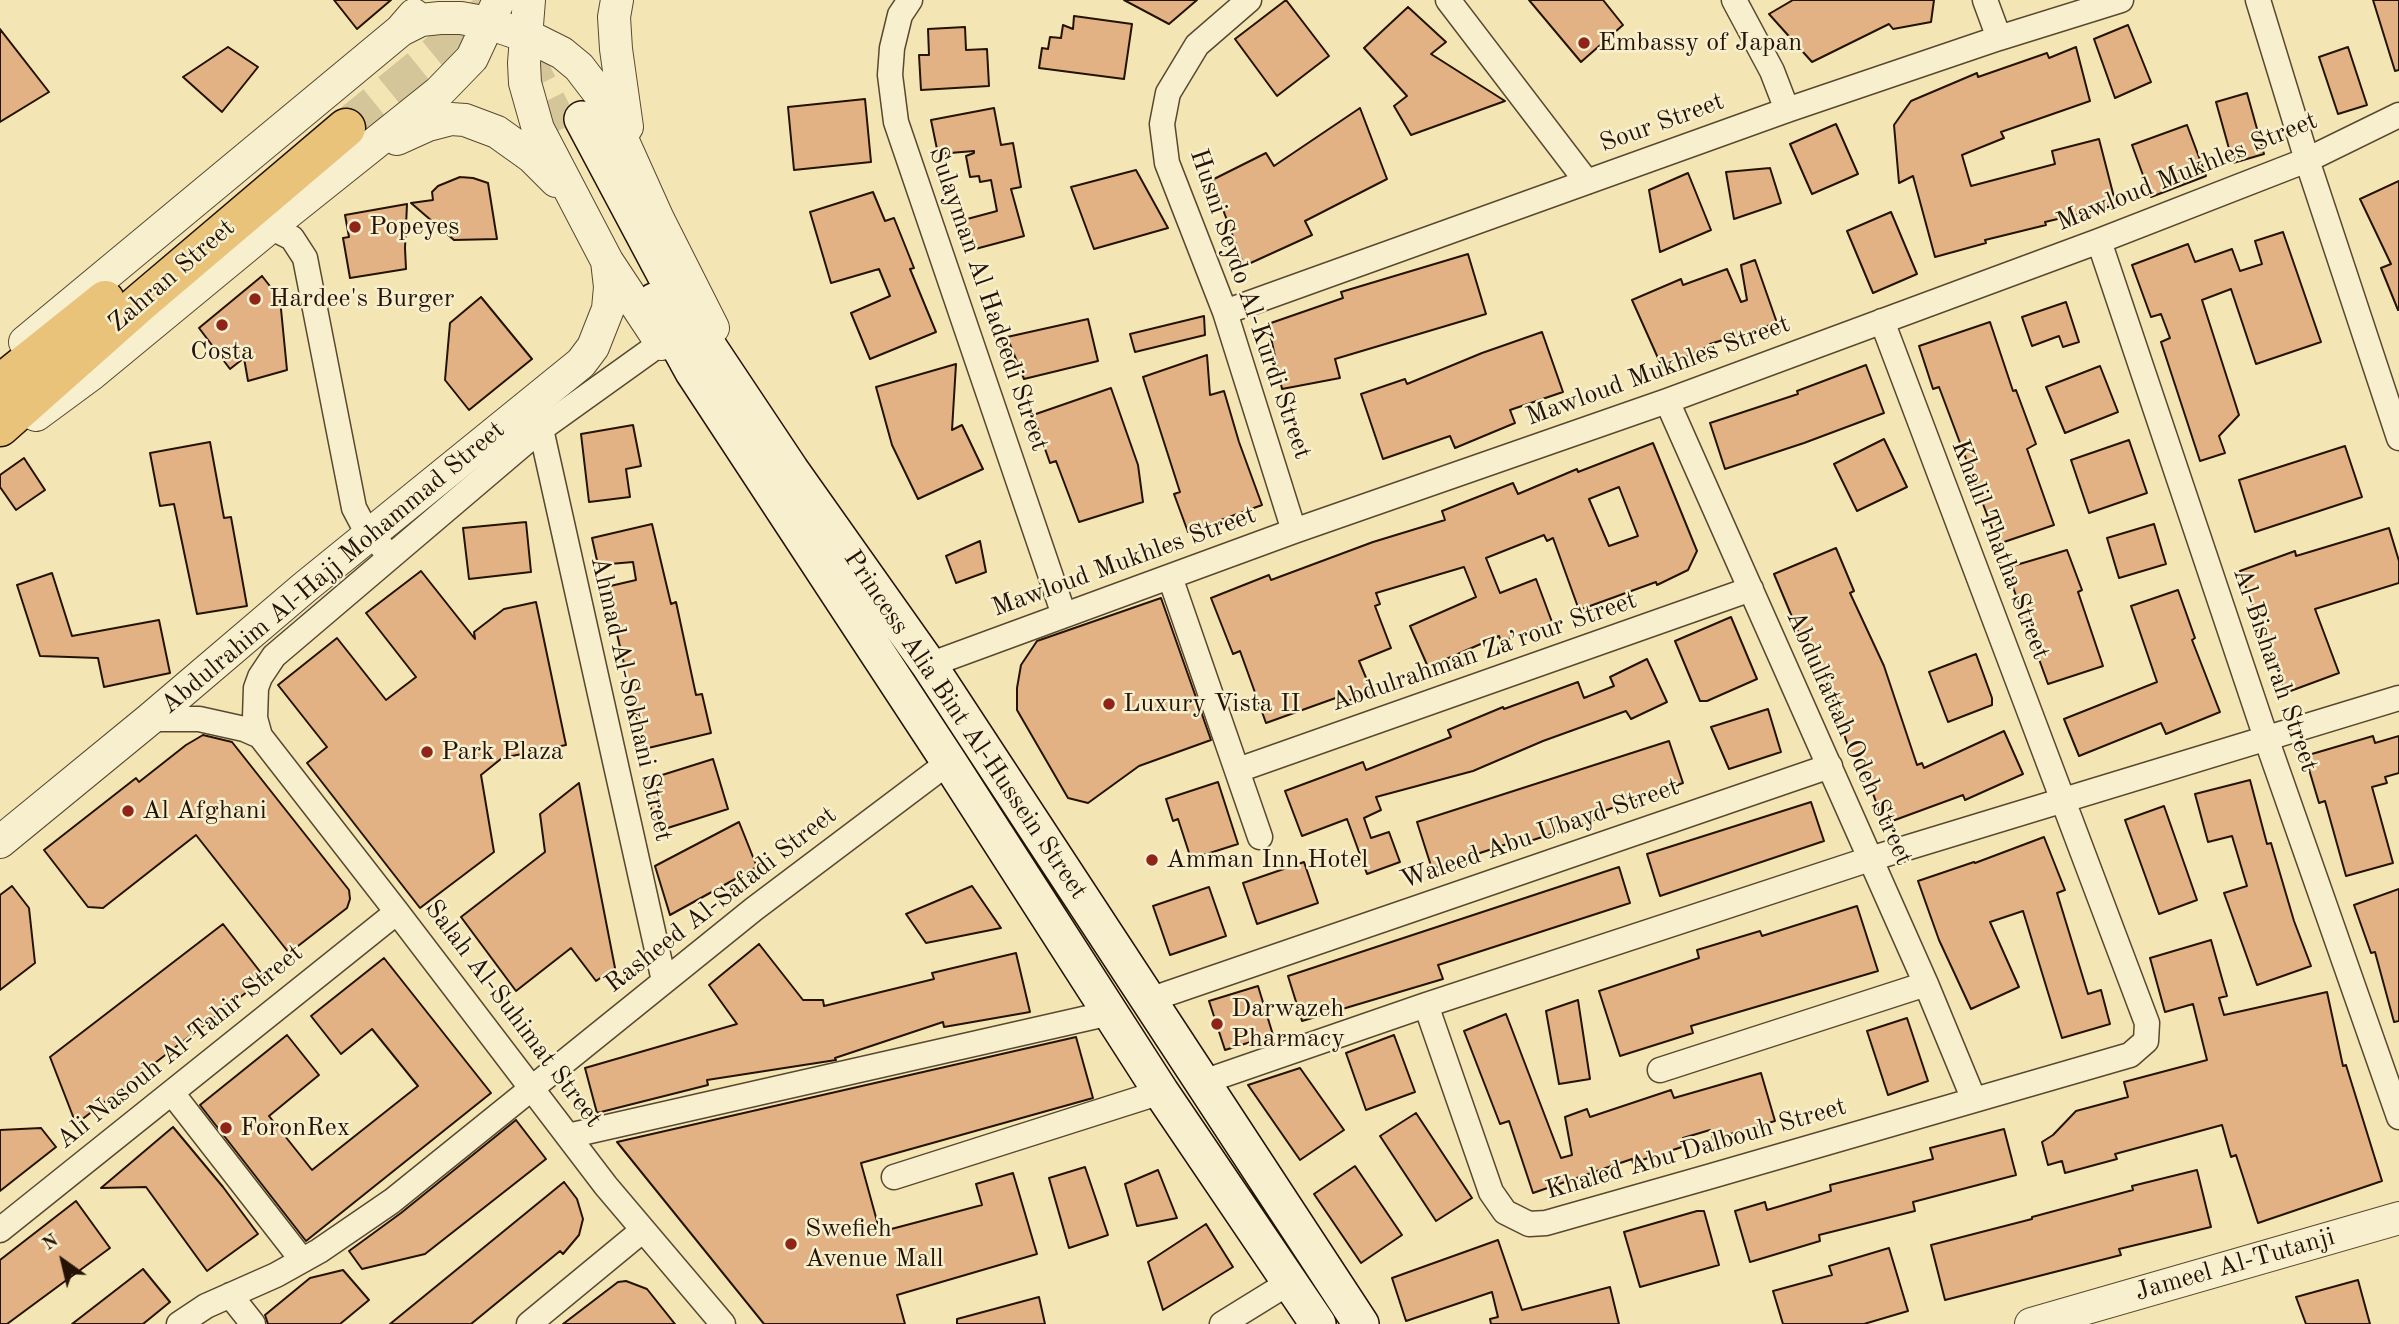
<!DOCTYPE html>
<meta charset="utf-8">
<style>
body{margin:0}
#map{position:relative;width:2399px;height:1324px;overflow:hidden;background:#f4e6b4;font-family:"Old Standard TT",serif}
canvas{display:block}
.north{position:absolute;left:28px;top:1226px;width:70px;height:70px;-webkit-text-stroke:5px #f8efce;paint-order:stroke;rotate:326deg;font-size:19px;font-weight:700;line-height:28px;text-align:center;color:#241304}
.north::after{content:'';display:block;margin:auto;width:24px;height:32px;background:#241304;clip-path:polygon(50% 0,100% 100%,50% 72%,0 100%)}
</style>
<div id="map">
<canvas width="2399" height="1324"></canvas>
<div class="north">N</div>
</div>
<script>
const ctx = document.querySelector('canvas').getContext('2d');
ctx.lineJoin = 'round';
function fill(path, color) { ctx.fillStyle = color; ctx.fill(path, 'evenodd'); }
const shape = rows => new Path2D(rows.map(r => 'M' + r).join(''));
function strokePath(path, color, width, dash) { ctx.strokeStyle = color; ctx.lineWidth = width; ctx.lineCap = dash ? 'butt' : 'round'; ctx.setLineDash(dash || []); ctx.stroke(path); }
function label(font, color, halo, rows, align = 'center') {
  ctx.font = font + ' "Old Standard TT",serif'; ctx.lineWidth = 5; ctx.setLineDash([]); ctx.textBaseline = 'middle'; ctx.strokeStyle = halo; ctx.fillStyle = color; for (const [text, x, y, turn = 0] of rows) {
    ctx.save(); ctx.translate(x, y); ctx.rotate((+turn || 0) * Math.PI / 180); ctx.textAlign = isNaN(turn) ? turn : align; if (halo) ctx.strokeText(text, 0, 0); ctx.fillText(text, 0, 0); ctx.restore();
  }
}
const building = shape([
 [334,0,391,0,357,29,334,0],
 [1124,0,1197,0,1169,24,1124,0],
 [1286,0,1329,56,1277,96,1235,39,1286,0],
 [1529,0,1603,0,1623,25,1581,62,1529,0],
 [1793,0,1934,0,1931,22,1893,29,1889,24,1812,62,1769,14,1793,0],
 [2373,0,2399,0,2399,70,2395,71,2373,0],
 [1408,7,1446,42,1431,54,1505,101,1411,135,1394,106,1407,96,1364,48,1408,7],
 [1074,16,1132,24,1124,79,1039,68,1042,48,1048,49,1050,37,1061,38,1063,25,1073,29,1074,16],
 [2128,25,2151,82,2115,98,2094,39,2128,25],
 [965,27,966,50,987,49,989,86,921,90,919,55,929,55,928,29,965,27],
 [0,29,49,92,0,122,0,29],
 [228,47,258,67,222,112,183,77,228,47],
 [2076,47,2090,101,2001,132,2004,138,1962,155,1971,186,2055,164,2052,151,2099,139,2116,205,2045,222,2046,225,1985,240,1986,243,1935,257,1913,176,1899,183,1894,125,1911,101,1977,73,1978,77,2047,53,2049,58,2076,47],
 [2348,47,2367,105,2338,114,2319,57,2348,47],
 [2247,93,2264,154,2233,163,2216,102,2247,93],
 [865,99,871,162,794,170,788,107,865,99],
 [994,108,1001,145,1013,143,1021,187,1011,189,1024,236,964,252,956,222,997,211,991,180,980,182,979,176,970,177,966,156,974,153,974,151,938,154,931,120,994,108],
 [1360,108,1387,179,1305,221,1312,235,1244,266,1212,180,1266,153,1274,166,1360,108],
 [1836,124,1858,174,1812,194,1790,144,1836,124],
 [2187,125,2206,176,2151,197,2132,145,2187,125],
 [1770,168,1781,203,1734,219,1726,172,1770,168],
 [1136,170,1168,228,1094,249,1071,187,1136,170],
 [1688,173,1711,230,1660,252,1649,190,1688,173],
 [460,177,473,178,488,183,497,239,454,240,411,203,433,200,432,192,438,186,460,177],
 [2399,181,2399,310,2398,310,2381,268,2391,264,2360,199,2399,181],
 [873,192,885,221,894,218,914,268,910,269,936,332,870,359,851,313,890,296,879,269,831,283,810,212,873,192],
 [407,204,405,248,406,269,350,278,343,238,349,237,345,215,407,204],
 [1891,212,1917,274,1873,293,1847,231,1891,212],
 [2283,232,2321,342,2256,364,2231,289,2202,300,2239,415,2219,436,2225,453,2200,461,2161,342,2170,338,2161,314,2151,317,2132,265,2188,244,2195,262,2232,249,2240,271,2262,264,2255,241,2283,232],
 [1468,254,1486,314,1335,359,1340,378,1282,389,1268,324,1343,298,1341,292,1468,254],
 [1755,260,1777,323,1710,344,1710,346,1662,367,1632,300,1681,279,1683,285,1727,269,1741,302,1747,300,1741,265,1755,260],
 [262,276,280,299,287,370,248,381,244,358,230,369,199,328,262,276],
 [481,297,532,359,469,410,445,380,450,323,481,297],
 [2066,302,2079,342,2063,347,2059,336,2032,346,2022,317,2066,302],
 [1204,316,1205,335,1135,352,1130,334,1204,316],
 [1088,319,1098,361,1024,379,1007,337,1088,319],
 [1990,322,2013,391,2016,390,2036,444,2027,449,2054,525,1998,544,1939,387,1933,389,1919,346,1990,322],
 [1542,332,1563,392,1510,410,1515,423,1455,448,1450,436,1383,459,1361,394,1405,379,1407,384,1482,353,1542,332],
 [1207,355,1210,395,1224,391,1239,442,1262,505,1188,532,1174,494,1180,492,1143,377,1207,355],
 [956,364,952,430,962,425,983,469,918,499,892,445,876,387,956,364],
 [1866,365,1884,413,1804,443,1725,469,1710,423,1798,394,1797,391,1866,365],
 [2100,366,2118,412,2065,433,2046,387,2100,366],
 [1111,388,1138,465,1143,502,1079,522,1056,461,1050,463,1033,415,1111,388],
 [633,425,641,466,626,469,630,497,589,502,581,434,633,425],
 [1884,439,1907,487,1857,511,1834,464,1884,439],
 [2129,440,2147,493,2089,513,2071,460,2129,440],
 [210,442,224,518,231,517,247,606,197,614,174,504,160,506,150,453,210,442],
 [1653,443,1697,551,1688,570,1657,585,1656,582,1579,610,1553,538,1547,541,1544,535,1486,558,1500,593,1536,579,1552,622,1501,642,1499,636,1428,667,1410,626,1476,597,1464,567,1376,593,1380,604,1375,606,1391,648,1359,661,1372,692,1347,701,1344,695,1266,723,1240,651,1233,654,1211,598,1269,575,1271,580,1373,542,1445,520,1442,511,1513,483,1518,494,1577,469,1578,472,1653,443],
 [1619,487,1638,536,1609,546,1589,499,1619,487],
 [2345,446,2362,497,2255,532,2239,480,2345,446],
 [24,458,45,490,16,510,0,487,0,475,24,458],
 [526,522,531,572,469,579,463,528,526,522],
 [652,524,671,604,676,602,696,695,702,694,711,733,644,749,606,587,636,580,633,562,598,565,592,538,652,524],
 [2154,524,2166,564,2119,578,2107,538,2154,524],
 [2389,528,2399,561,2399,583,2315,609,2339,673,2285,693,2240,571,2295,551,2296,556,2389,528],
 [980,541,986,572,956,583,946,556,980,541],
 [1836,548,1854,591,1850,593,1884,666,1917,765,1922,763,1924,768,2004,731,2023,774,1965,800,1963,795,1884,824,1859,755,1852,758,1827,683,1821,686,1774,574,1836,548],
 [2067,550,2082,590,2078,592,2103,666,2048,684,2006,568,2067,550],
 [421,571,475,639,474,632,504,609,536,602,566,745,502,758,481,775,494,852,420,908,307,763,327,747,278,685,337,638,386,700,416,677,366,613,421,571],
 [52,573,72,636,159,620,170,673,104,687,98,658,40,656,17,585,52,573],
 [2178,590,2195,638,2192,640,2220,712,2166,734,2161,723,2079,756,2064,719,2157,682,2131,606,2178,590],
 [1161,598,1211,740,1139,766,1088,803,1068,798,1017,710,1017,688,1021,665,1037,641,1161,598],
 [1731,617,1757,679,1707,701,1700,701,1675,641,1731,617],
 [1976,654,1992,698,1992,705,1948,722,1929,672,1976,654],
 [1647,659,1667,702,1631,719,1626,711,1543,741,1473,771,1376,797,1381,810,1364,818,1371,838,1389,832,1400,862,1367,874,1347,819,1302,836,1285,791,1363,762,1366,770,1451,737,1448,730,1503,707,1504,709,1578,682,1584,698,1614,686,1610,677,1647,659],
 [1768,709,1781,752,1729,769,1711,727,1768,709],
 [203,735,232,742,349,890,350,899,347,908,289,953,196,835,103,908,88,907,44,850,136,778,139,782,186,745,203,735],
 [2373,736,2375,743,2399,736,2399,773,2385,777,2387,783,2372,787,2393,863,2346,876,2325,801,2319,803,2305,756,2373,736],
 [1669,741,1683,783,1598,813,1600,818,1527,842,1525,838,1432,869,1417,822,1669,741],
 [713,759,728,809,658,831,643,781,713,759],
 [2250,780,2267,844,2271,843,2294,921,2311,966,2257,985,2224,893,2247,886,2232,836,2208,842,2195,794,2250,780],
 [1218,782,1238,844,1191,859,1178,819,1173,821,1166,799,1218,782],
 [579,783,615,968,596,981,571,948,516,991,461,917,545,852,540,814,579,783],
 [1811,802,1824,841,1660,896,1647,854,1811,802],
 [2164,806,2197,900,2159,914,2125,820,2164,806],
 [739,822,757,867,670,915,655,866,739,822],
 [2044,837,2065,890,2057,893,2088,994,2101,990,2110,1024,2062,1038,2023,911,1990,922,2019,987,1971,1009,1939,940,1918,881,1974,862,1975,863,2044,837],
 [1304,862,1318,903,1257,924,1243,883,1304,862],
 [1619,867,1630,903,1438,965,1443,979,1302,1021,1288,976,1619,867],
 [12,886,29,908,35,963,0,990,0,895,12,886],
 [972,886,1001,928,926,943,906,914,972,886],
 [1209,887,1226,936,1170,955,1153,906,1209,887],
 [2399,889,2399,1021,2394,1022,2375,952,2371,953,2354,905,2399,889],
 [1857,906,1878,971,1691,1026,1693,1033,1620,1056,1599,991,1699,958,1697,950,1760,931,1762,936,1857,906],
 [223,924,265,978,76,1124,50,1057,223,924],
 [2211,940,2227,996,2219,998,2224,1015,2327,992,2343,1066,2346,1065,2382,1181,2258,1223,2236,1155,2231,1157,2222,1125,2115,1154,2117,1159,2065,1173,2062,1161,2048,1165,2042,1142,2053,1135,2076,1111,2128,1097,2124,1082,2207,1060,2193,1004,2165,1012,2150,958,2211,940],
 [759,944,803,1000,823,1000,824,1006,934,979,932,973,1016,953,1030,1012,944,1027,943,1022,835,1058,836,1060,707,1080,708,1085,597,1113,585,1068,737,1024,709,985,759,944],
 [384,958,491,1093,306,1241,200,1105,287,1035,319,1075,269,1116,312,1170,418,1086,372,1029,341,1054,311,1016,384,958],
 [1258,986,1273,1035,1225,1050,1209,1001,1258,986],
 [1578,1000,1590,1079,1559,1084,1546,1011,1578,1000],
 [1506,1014,1561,1158,1572,1155,1565,1117,1587,1109,1590,1117,1671,1090,1674,1098,1761,1073,1775,1121,1713,1139,1710,1130,1683,1138,1685,1146,1633,1163,1632,1159,1533,1193,1509,1121,1500,1124,1464,1031,1506,1014],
 [1907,1018,1928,1081,1888,1095,1867,1031,1907,1018],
 [1394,1035,1415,1092,1366,1110,1346,1053,1394,1035],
 [1076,1037,1093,1098,861,1163,880,1232,982,1205,976,1184,1013,1173,1037,1254,897,1295,905,1324,764,1324,617,1142,1076,1037],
 [1300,1068,1344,1130,1300,1160,1248,1085,1300,1068],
 [1416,1113,1472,1198,1436,1221,1380,1136,1416,1113],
 [516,1120,546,1159,425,1254,362,1269,349,1251,401,1213,516,1120],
 [173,1127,223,1187,258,1234,207,1271,146,1187,101,1188,173,1127],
 [41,1128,56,1147,0,1191,0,1130,41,1128],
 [2004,1129,2016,1175,1913,1202,1915,1211,1819,1235,1820,1241,1750,1262,1735,1211,1765,1202,1767,1210,1831,1191,1830,1185,1933,1159,1930,1148,2004,1129],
 [1355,1166,1402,1235,1361,1263,1314,1194,1355,1166],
 [1085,1167,1108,1235,1069,1248,1049,1178,1085,1167],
 [1158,1170,1177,1218,1137,1226,1125,1184,1158,1170],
 [2197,1170,2211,1227,2119,1249,2121,1255,1945,1300,1931,1245,2032,1219,2032,1217,2133,1190,2132,1186,2197,1170],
 [564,1182,577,1199,583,1219,579,1235,563,1254,560,1251,471,1324,390,1324,564,1182],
 [76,1201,110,1248,7,1324,0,1324,0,1260,76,1201],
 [1697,1211,1704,1211,1719,1265,1640,1287,1624,1232,1697,1211],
 [1206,1224,1233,1267,1163,1310,1148,1262,1206,1224],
 [1498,1240,1522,1310,1610,1287,1619,1324,1491,1324,1490,1319,1498,1317,1492,1292,1406,1321,1392,1278,1498,1240],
 [1889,1248,1908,1311,1864,1324,1783,1324,1773,1291,1832,1275,1829,1266,1889,1248],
 [143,1269,170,1302,143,1324,72,1324,143,1269],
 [343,1270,369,1300,340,1324,268,1324,265,1315,310,1278,343,1270],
 [2358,1280,2370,1324,2306,1324,2296,1297,2358,1280],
 [626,1281,647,1289,675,1324,563,1324,618,1282,626,1281],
 [1039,1297,1045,1324,957,1324,957,1319,1039,1297]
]);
fill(building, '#e2b284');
strokePath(building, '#241304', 2);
strokePath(shape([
 [524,53,562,129]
]), '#d5c69a', 35, [35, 18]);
strokePath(shape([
 [346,128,502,1]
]), '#d5c69a', 38, [38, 19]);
const minor = shape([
 [910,0,900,15,892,48,890,75,896,122,1064,615],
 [1249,0,1197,45,1168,93,1162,124,1167,163,1225,312,1294,531],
 [1448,0,1587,182],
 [1734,0,1772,71,1787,110],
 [1985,0,1999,38],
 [2258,0,2307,160,2399,438],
 [270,227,292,238,305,258,354,508,363,525,382,547],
 [2099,241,2266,738,2399,1117],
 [1225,312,1787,110,1999,38,2121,0],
 [661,343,541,429,274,656,260,677,256,688,255,718,260,736,397,912,606,1186,723,1324],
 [1667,401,1926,984,1974,1100],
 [541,429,664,981],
 [1170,577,1260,837],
 [929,665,1294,531,1667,401,2099,241,2307,160,2399,115],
 [150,719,199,719,244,729,260,736],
 [1238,770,1751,589],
 [1149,1000,1830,766],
 [1426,1005,1491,1192,1505,1212,1529,1224,1546,1223,1708,1177,2130,1055,2146,1041,2147,1023,1882,321],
 [1660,1070,1926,984],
 [1203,1082,1426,1005,1870,859,2399,698],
 [172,1093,302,1260],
 [568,1136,1110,1013],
 [894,1177,1161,1092],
 [0,1230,397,912],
 [230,1295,253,1324],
 [179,1324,206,1306,276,1275,319,1251,392,1201,754,909,949,762],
 [529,1324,643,1230],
 [1222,1324,1290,1282]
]);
const tertiary = shape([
 [529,0,524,63,525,83,538,129,607,261,662,344],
 [617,0,614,17,616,49,627,127],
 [401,30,421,20,440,18,461,18,488,23,532,38,562,53,579,67,605,101,658,219,713,328],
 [397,139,428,125,451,119,465,120,497,132,532,157,556,181],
 [25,342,401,30,414,15],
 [36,415,93,373,270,227,439,92,472,58,499,0],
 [0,842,150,719,305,587,581,363,593,347,608,309,610,287,607,261],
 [2031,1324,2399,1218]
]);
const secondary = shape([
 [582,119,681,305,791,470,929,665,1361,1324],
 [654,301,693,372,949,762,1161,1092,1318,1324]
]);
const primary = shape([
 [0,384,105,300],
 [0,427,141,302,346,128]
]);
strokePath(minor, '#584830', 27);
strokePath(tertiary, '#584830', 34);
strokePath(secondary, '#241304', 38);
strokePath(primary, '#241304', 41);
strokePath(minor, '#f8efce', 24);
strokePath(tertiary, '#f8efce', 32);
strokePath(secondary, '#f8efce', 35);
strokePath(primary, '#eac37a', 38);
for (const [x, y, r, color] of [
 [1584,43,7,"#8f2418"],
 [355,227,7,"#8f2418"],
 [255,299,7,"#8f2418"],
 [222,325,7,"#8f2418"],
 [1109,704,7,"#8f2418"],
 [427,752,7,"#8f2418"],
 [128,811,7,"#8f2418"],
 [1152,860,7,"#8f2418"],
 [1217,1024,7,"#8f2418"],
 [226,1128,7,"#8f2418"],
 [791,1244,7,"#8f2418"]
]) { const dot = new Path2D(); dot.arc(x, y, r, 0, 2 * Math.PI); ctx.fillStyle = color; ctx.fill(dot); strokePath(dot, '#f8efce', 2.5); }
label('26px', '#241304', '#f8efce', [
 ["Embassy of Japan",1598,43],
 ["Popeyes",369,227],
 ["Hardee's Burger",269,299],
 ["Costa",222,352,"center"],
 ["Luxury Vista II",1123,704],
 ["Park Plaza",441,752],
 ["Al Afghani",142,811],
 ["Amman Inn Hotel",1166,860],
 ["Darwazeh",1231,1009],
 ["Pharmacy",1231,1039],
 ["ForonRex",240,1128],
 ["Swefieh",805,1229],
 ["Avenue Mall",805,1259]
], 'left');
label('26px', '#241304', '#f8efce', [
 ["Sour Street",1662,123,-20],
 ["Mawloud Mukhles Street",2187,172,-22],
 ["Zahran Street",172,276,-41],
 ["Sulayman Al Hadeedi Street",988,299,71],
 ["Husni Seydo Al-Kurdi Street",1250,304,71],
 ["Mawloud Mukhles Street",1658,371,-20],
 ["Khalil Thatha Street",2000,550,69],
 ["Mawloud Mukhles Street",1124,562,-20],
 ["Abdulrahim Al-Hajj Mohammad Street",333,568,-40],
 ["Abdulrahman Za’rour Street",1484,652,-19],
 ["Al-Bisharah Street",2275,670,71],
 ["Ahmad Al-Sokhani Street",631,699,77],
 ["Princess Alia Bint Al-Hussein Street",965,725,56],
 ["Abdulfattah Odeh Street",1849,738,66],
 ["Waleed Abu Ubayd Street",1540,834,-19],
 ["Rasheed Al-Safadi Street",721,900,-38],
 ["Salah Al-Suhimat Street",513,1014,53],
 ["Ali Nasouh Al-Tahir Street",180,1047,-39],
 ["Khaled Abu Dalbouh Street",1696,1149,-16],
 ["Jameel Al-Tutanji",2235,1265,-16]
]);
</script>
